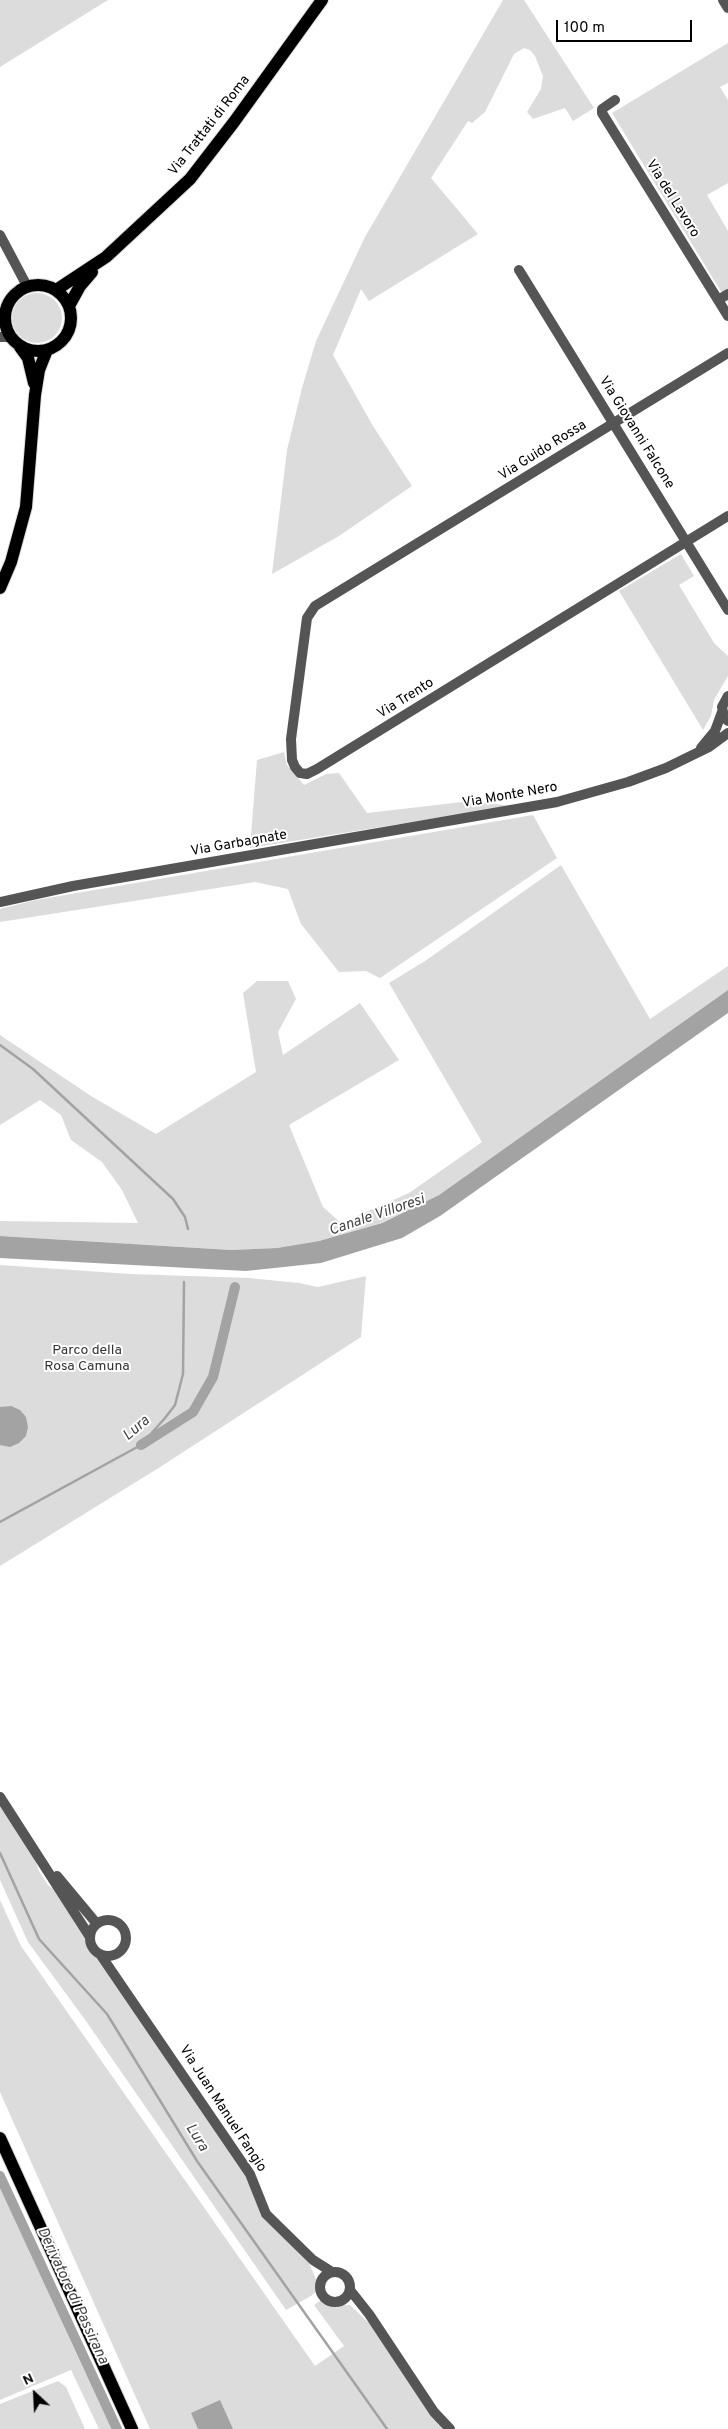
<!DOCTYPE html>
<style>
body{margin:0}
#map{position:relative;width:728px;height:2429px;overflow:hidden;background:#fff;font-family:Overpass,sans-serif}
canvas{display:block}
.north{position:absolute;left:10px;top:2369px;width:50px;height:50px;-webkit-text-stroke:4px #fff;paint-order:stroke;rotate:335deg;font-size:14px;font-weight:700;line-height:20px;text-align:center;color:#000}
.north::after{content:'';display:block;margin:auto;width:18px;height:22px;background:#000;clip-path:polygon(50% 0,100% 100%,50% 72%,0 100%)}
.scale{position:absolute;left:556px;top:20px;width:136px;height:22px;box-sizing:border-box;border:2px solid #000;border-top:0;padding-left:6px;font-size:15px;line-height:18px;white-space:nowrap;color:#000;-webkit-text-stroke:4px #fff;paint-order:stroke}
</style>
<div id="map">
<canvas width="728" height="2429"></canvas>
<div class="north">N</div>
<div class="scale">100 m</div>
</div>
<script>
const ctx = document.querySelector('canvas').getContext('2d');
ctx.lineJoin = 'round';
function fill(path, color) { ctx.fillStyle = color; ctx.fill(path, 'evenodd'); }
const shape = rows => new Path2D(rows.map(r => 'M' + r).join(''));
function strokePath(path, color, width, dash) { ctx.strokeStyle = color; ctx.lineWidth = width; ctx.lineCap = dash ? 'butt' : 'round'; ctx.setLineDash(dash || []); ctx.stroke(path); }
function label(font, color, halo, rows, align = 'center') {
  ctx.font = font + ' Overpass,sans-serif'; ctx.lineWidth = 4; ctx.setLineDash([]); ctx.textBaseline = 'middle'; ctx.strokeStyle = halo; ctx.fillStyle = color; for (const [text, x, y, turn = 0] of rows) {
    ctx.save(); ctx.translate(x, y); ctx.rotate((+turn || 0) * Math.PI / 180); ctx.textAlign = isNaN(turn) ? turn : align; if (halo) ctx.strokeText(text, 0, 0); ctx.fillText(text, 0, 0); ctx.restore();
  }
}
fill(shape([
 [0,0,108,0,0,67],
 [503,0,524,0,594,108,573,121,565,108,533,119,527,112,541,89,543,76,535,56,530,50,524,48,514,54,485,112,472,123,468,121,431,178,478,234,369,301,361,289,333,355,373,426,412,486,339,536,272,574,287,450,302,388,316,341,365,237],
 [728,43,728,83,720,87,728,100,728,183,707,195,728,231,728,303,612,113],
 '12 318a25 25 0 1 1 50 0a25 25 0 1 1-50 0Z',
 [681,554,694,576,679,585,714,643,728,656,728,676,714,700,711,716,703,730,619,591],
 [284,752,287,765,304,785,326,774,339,773,367,813,471,801,511,806,250,848,257,760],
 [533,815,557,858,380,978,366,971,339,972,301,924,288,889,255,882,0,922,0,909,36,900],
 [561,865,650,1019,728,966,728,990,439,1195,381,1223,319,1241,277,1248,231,1250,0,1236,0,1221,138,1223,122,1190,102,1162,71,1140,61,1115,40,1100,0,1125,0,1035,91,1096,156,1134,256,1072,243,993,257,981,288,981,296,999,278,1032,283,1055,360,1003,399,1060,289,1125,323,1207,341,1223,409,1193,482,1142,389,983,425,961],
 [0,1265,131,1274,249,1278,299,1283,318,1287,366,1276,361,1337,157,1469,0,1566],
 [0,1807,32,1851,39,1871,48,1885,54,1890,247,2176,255,2198,309,2263,318,2284,316,2292,311,2296,286,2310,86,2021,28,1942,0,1880],
 [0,1900,21,1946,315,2366,344,2346,314,2305,321,2300,332,2306,350,2305,370,2324,443,2429,150,2429,0,2092],
 [0,2185,76,2353,112,2429,99,2429,71,2370,0,2400],
 [58,2381,66,2387,85,2429,0,2429,0,2404]
]), '#dcdcdc');
fill(shape([
 [728,990,728,1013,440,1216,402,1238,321,1263,246,1271,0,1258,0,1236,231,1250,277,1248,319,1241,382,1223,439,1195],
 [11,1406,20,1410,26,1417,28,1427,26,1436,19,1443,10,1447,0,1445,0,1407],
 [220,2400,233,2429,198,2429,191,2413]
]), '#a3a3a3');
strokePath(shape([
 [0,1045,33,1069,173,1199,185,1217,188,1229],
 [0,1522,141,1445,165,1418,175,1405,183,1374,184,1282],
 [0,1853,39,1939,107,2014,197,2161,387,2429]
]), '#a3a3a3', 2.5);
strokePath(shape([
 [141,1445,193,1412,213,1377,235,1287],
 [0,2176,117,2429]
]), '#a3a3a3', 10);
const major = shape([
 '5 318a33 33 0 1 1 66 0a33 33 0 1 1-66 0Z',
 [56,290,106,257,190,179,234,122,322,0],
 [69,306,80,286,92,272],
 [20,347,28,358,34,383],
 [0,588,11,562,26,507,35,395,39,370,47,350],
 [0,2138,132,2429]
]);
strokePath(major, '#dbdbdb', 14);
strokePath(shape([
 [723,0,728,8],
 [615,100,602,109,602,113,728,316],
 [0,235,27,286],
 [519,270,728,610],
 [718,300,728,294],
 [0,319,5,314],
 [0,337,11,337],
 [728,353,315,606,307,618,291,739,292,760,295,767,300,773,307,774,317,769,728,516],
 [728,696,722,707,724,717,728,721],
 [701,748,715,731,722,712],
 [0,902,73,886,557,802,628,782,666,768,709,747,728,733],
 [0,1797,90,1937],
 [57,1876,97,1924],
 '90 1938a18 18 0 1 1 36 0a18 18 0 1 1-36 0Z',
 [100,1954,250,2174,266,2214,313,2260,332,2272],
 '320 2287a15 15 0 1 1 30 0a15 15 0 1 1-30 0Z',
 [350,2290,369,2314,434,2412,450,2429]
]), '#555', 10);
strokePath(major, '#000', 12);
label('14px', '#000', '#fff', [
 ["Via Trattati di Roma",210,126,-52],
 ["Via del Lavoro",672,199,58],
 ["Via Giovanni Falcone",636,433,58],
 ["Via Guido Rossa",543,451,-32],
 ["Via Trento",406,699,-32],
 ["Via Monte Nero",510,796,-10],
 ["Via Garbagnate",239,844,-10],
 ["Via Juan Manuel Fangio",222,2109,57]
]);
label('14px', '#333', '#fff', [
 ["Parco della",87,1351],
 ["Rosa Camuna",87,1367]
]);
label('italic 15px', '#444', '#fff', [
 ["Canale Villoresi",377,1216,-19],
 ["Lura",137,1429,-41],
 ["Lura",196,2138,58],
 ["Derivatore di Passirana",72,2296,65]
]);
</script>
